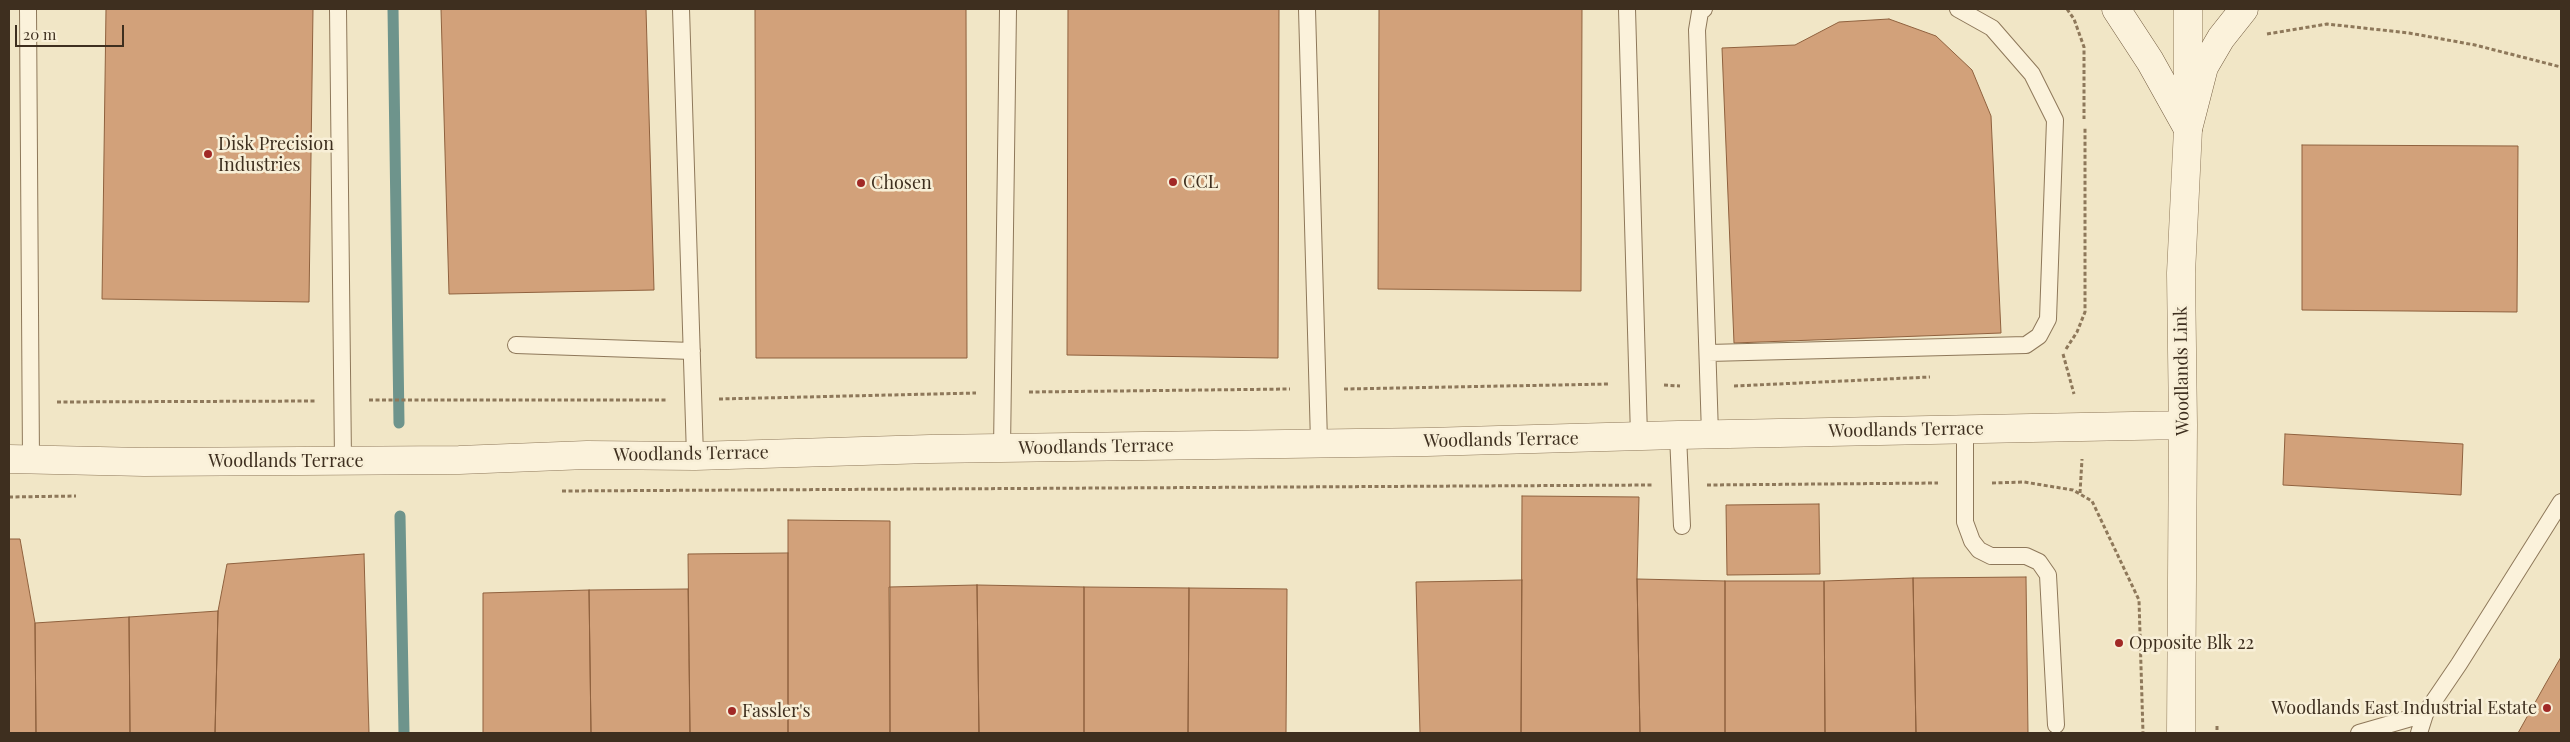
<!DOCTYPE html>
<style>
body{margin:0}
#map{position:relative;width:2570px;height:742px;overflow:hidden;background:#f1e6c6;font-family:"Playfair Display",serif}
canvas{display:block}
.frame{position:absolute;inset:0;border:10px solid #3e2f1f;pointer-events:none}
.scale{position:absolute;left:15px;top:25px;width:109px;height:22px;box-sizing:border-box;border:2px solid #3e2f1f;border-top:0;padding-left:6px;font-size:15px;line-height:18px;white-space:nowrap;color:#3e2f1f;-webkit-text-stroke:4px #f8efd7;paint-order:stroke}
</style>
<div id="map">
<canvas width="2570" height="742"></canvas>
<div class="frame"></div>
<div class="scale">20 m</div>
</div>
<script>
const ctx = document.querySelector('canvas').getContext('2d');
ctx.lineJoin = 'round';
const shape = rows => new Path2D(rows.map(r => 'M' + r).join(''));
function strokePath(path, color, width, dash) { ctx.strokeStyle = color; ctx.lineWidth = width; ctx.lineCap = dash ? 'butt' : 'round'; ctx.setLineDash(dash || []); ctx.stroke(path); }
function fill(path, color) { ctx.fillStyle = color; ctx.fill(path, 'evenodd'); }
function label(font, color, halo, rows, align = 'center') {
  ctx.font = font + ' "Playfair Display",serif'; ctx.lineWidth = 5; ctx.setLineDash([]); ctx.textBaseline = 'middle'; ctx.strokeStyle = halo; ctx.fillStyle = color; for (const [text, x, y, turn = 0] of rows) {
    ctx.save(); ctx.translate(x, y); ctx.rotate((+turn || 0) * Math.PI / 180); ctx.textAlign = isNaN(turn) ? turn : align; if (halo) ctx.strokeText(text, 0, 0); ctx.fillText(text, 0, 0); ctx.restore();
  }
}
strokePath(shape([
 [393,9,399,423],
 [400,516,404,733]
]), '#6e948c', 11);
const building = shape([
 [106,9,313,9,309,302,102,299,106,9],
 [441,9,646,9,654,290,449,294,441,9],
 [755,9,966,9,967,358,756,358,755,9],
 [1068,9,1279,9,1278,358,1067,355,1068,9],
 [1379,9,1582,9,1581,291,1378,289,1379,9],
 [1889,19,1936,36,1972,70,1991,116,2001,333,1734,343,1722,48,1795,45,1839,22,1889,19],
 [2302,145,2518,146,2517,312,2302,310,2302,145],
 [2285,434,2463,444,2461,495,2283,485,2285,434],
 [1522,496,1639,497,1637,579,1640,733,1521,733,1522,496],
 [1819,504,1820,574,1727,575,1726,505,1819,504],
 [788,520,890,521,890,733,788,733,788,520],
 [9,539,20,539,35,623,36,733,9,733,9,539],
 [788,553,788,733,690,733,688,554,788,553],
 [364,554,369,733,215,733,218,611,227,564,364,554],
 [2026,577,2028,733,1916,733,1913,578,2026,577],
 [1913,578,1916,733,1825,733,1824,581,1913,578],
 [1637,579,1725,581,1725,733,1640,733,1637,579],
 [1522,580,1521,733,1420,733,1416,582,1522,580],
 [1725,581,1824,581,1825,733,1725,733,1725,581],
 [977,585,979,733,890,733,889,587,977,585],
 [977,585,1084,587,1084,733,979,733,977,585],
 [1084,587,1189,588,1188,733,1084,733,1084,587],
 [1189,588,1287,589,1286,733,1188,733,1189,588],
 [688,589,690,733,591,733,589,590,688,589],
 [589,590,591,733,483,733,483,593,589,590],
 [218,611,215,733,130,733,129,617,218,611],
 [129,617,130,733,36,733,35,623,129,617],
 [2561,657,2561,733,2518,733,2546,683,2561,657]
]);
fill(building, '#d2a17a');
strokePath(building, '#8f613e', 1);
const lane = shape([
 [28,9,31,460],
 [338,9,343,460],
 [681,9,695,456],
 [1307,9,1319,442],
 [1627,9,1639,436],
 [1704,9,1700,12,1697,30,1710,434],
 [516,345,692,351],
 [1708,353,2026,345,2039,336,2048,319,2055,120,2032,74,1992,28,1958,9],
 [1965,429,1965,522,1972,541,1979,550,1991,556,2026,556,2039,562,2048,575,2056,725],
 [1678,435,1682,526],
 [1002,449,1008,9],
 [2359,733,2425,714],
 [2419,733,2425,714,2459,664,2561,502]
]);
const street = shape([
 [9,459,144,462,459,460,587,455,695,456,930,449,1427,442,1678,435,2183,425],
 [2181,733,2183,425,2181,273,2188,129,2188,9]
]);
const secondary = shape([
 [2116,9,2150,61,2188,129],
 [2188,129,2204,67,2221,38,2244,9]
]);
strokePath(lane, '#8e785a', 18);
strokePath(street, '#8e785a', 29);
strokePath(secondary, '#70593d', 29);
strokePath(shape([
 [2067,9,2074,19,2084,47,2084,119],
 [2267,34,2327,24,2409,33,2475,45,2561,67],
 [2066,349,2077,332,2085,312,2085,128],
 [2063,354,2074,394],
 [1664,385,1680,386],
 [1734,386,1930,377],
 [1344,389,1610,384],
 [1029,392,1290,389],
 [719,399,976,393],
 [369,400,666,400],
 [57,402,316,401],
 [1992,483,2024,482,2073,490,2092,501,2139,600,2143,733],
 [1707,485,1938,483],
 [562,491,1653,485],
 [2080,493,2082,459],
 [9,497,76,496],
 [2217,726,2217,733]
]), '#8e785a', 3, [4, 2.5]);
strokePath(lane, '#fbf2db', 16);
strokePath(street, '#fbf2db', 28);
strokePath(secondary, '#fbf2db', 28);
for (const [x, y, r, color] of [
 [208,154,5,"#a12926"],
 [1173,182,5,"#a12926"],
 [861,183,5,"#a12926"],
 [2119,643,5,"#a12926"],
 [2547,708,5,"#a12926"],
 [732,711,5,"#a12926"]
]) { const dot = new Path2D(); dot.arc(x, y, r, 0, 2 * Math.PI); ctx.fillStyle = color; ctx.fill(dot); strokePath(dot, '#f8efd7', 2); }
label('18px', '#3e2f1f', '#f8efd7', [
 ["Disk Precision",218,144],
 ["Industries",218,165],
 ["CCL",1183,182],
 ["Chosen",871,183],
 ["Opposite Blk 22",2129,643],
 ["Woodlands East Industrial Estate",2537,708,"right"],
 ["Fassler's",742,711]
], 'left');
label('18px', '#3e2f1f', '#f8efd7', [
 ["Woodlands Link",2182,371,-91],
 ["Woodlands Terrace",1906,430,-1],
 ["Woodlands Terrace",1501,440,-1],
 ["Woodlands Terrace",1096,447,-1],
 ["Woodlands Terrace",691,454,-1],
 ["Woodlands Terrace",286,461]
]);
</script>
